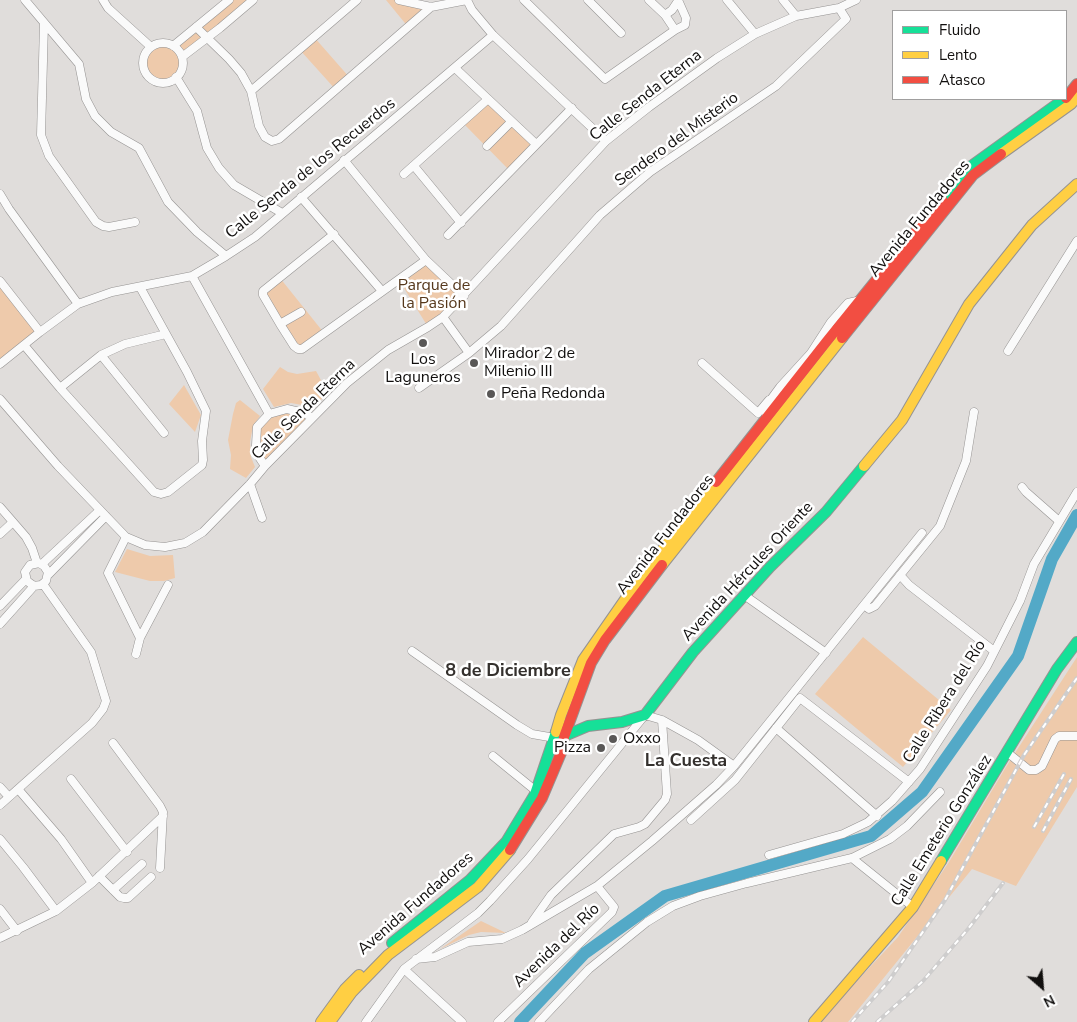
<!DOCTYPE html>
<meta charset="utf-8">
<style>
body{margin:0}
#map{position:relative;width:1077px;height:1022px;overflow:hidden;background:#e0dddb;font-family:"Nunito Sans",sans-serif}
canvas{display:block}
.legend{position:absolute;left:892px;top:10px;width:175px;height:90px;box-sizing:border-box;background:#fff;border:1px solid #a09f9f;margin:0;padding:6px 9px;list-style:none;font-size:15px;color:#110f0e}
.legend li{display:flex;align-items:center;gap:10px;height:25px}
.legend b{width:25px;border:1px solid #a09f9f}
.north{position:absolute;left:1017px;top:962px;width:50px;height:50px;-webkit-text-stroke:4px #fff;paint-order:stroke;rotate:153deg;font-size:14px;font-weight:700;line-height:20px;text-align:center;color:#110f0e}
.north::after{content:'';display:block;margin:auto;width:18px;height:22px;background:#110f0e;clip-path:polygon(50% 0,100% 100%,50% 72%,0 100%)}
</style>
<div id="map">
<canvas width="1077" height="1022"></canvas>
<ul class="legend">
<li><b style="height:6px;background:#16e098"></b>Fluido</li>
<li><b style="height:6px;background:#ffcf43"></b>Lento</li>
<li><b style="height:6px;background:#f24e42"></b>Atasco</li>
</ul>
<div class="north">N</div>
</div>
<script>
const ctx = document.querySelector('canvas').getContext('2d');
ctx.lineJoin = 'round';
function fill(path, color) { ctx.fillStyle = color; ctx.fill(path, 'evenodd'); }
const shape = rows => new Path2D(rows.map(r => 'M' + r).join(''));
function strokePath(path, color, width, dash) { ctx.strokeStyle = color; ctx.lineWidth = width; ctx.lineCap = dash ? 'butt' : 'round'; ctx.setLineDash(dash || []); ctx.stroke(path); }
function label(font, color, halo, rows, align = 'center') {
  ctx.font = font + ' "Nunito Sans",sans-serif'; ctx.lineWidth = 5; ctx.setLineDash([]); ctx.textBaseline = 'middle'; ctx.strokeStyle = halo; ctx.fillStyle = color; for (const [text, x, y, turn = 0] of rows) {
    ctx.save(); ctx.translate(x, y); ctx.rotate((+turn || 0) * Math.PI / 180); ctx.textAlign = isNaN(turn) ? turn : align; if (halo) ctx.strokeText(text, 0, 0); ctx.fillText(text, 0, 0); ctx.restore();
  }
}
fill(shape([
 [229,0,253,0,182,57,181,69,176,77,168,82,161,82,149,77,145,72,143,58,151,47,161,43,173,46],
 [386,0,399,0,431,7,409,28],
 [314,37,350,78,336,90,300,50],
 [488,102,532,143,508,169,464,124],
 [426,260,464,296,428,327,399,280],
 [280,278,324,333,300,350,263,291],
 [0,281,40,332,0,364],
 [280,367,288,372,297,374,316,371,328,393,313,407,291,403,274,407,263,389],
 [184,385,201,415,195,432,169,404],
 [240,400,260,416,253,426,250,442,251,457,255,467,246,478,230,469,231,455,228,440,233,414,236,403],
 [287,409,311,417,265,466,259,457,257,427,269,414],
 [127,549,150,556,173,555,175,578,164,581,150,581,115,572],
 [863,637,951,710,903,767,815,694],
 [1077,657,1077,787,1016,886,972,869,848,1022,822,1022,827,1013,898,937,949,862,1006,767],
 [481,921,506,933,481,932,469,935,440,949]
]), '#eecaab');
strokePath(shape([
 [520,1022,585,953,665,896,871,836,922,792,1018,656,1052,559,1077,515]
]), '#53a9c7', 12);
const street = shape([
 [25,0,79,64,86,99,95,116,111,132,139,148,168,202,197,232,226,256],
 [103,0,108,8,151,47],
 [399,0,431,7,467,0],
 [467,0,472,10,493,35,606,141],
 [524,0,605,79,675,30,685,25,686,18,678,0],
 [588,0,621,33],
 [649,0,665,15,675,30],
 [727,0,755,34],
 [783,0,796,16],
 [665,15,672,10,678,1],
 [44,24,41,135,49,156,96,222,103,226,109,227,135,222],
 [196,27,229,59,241,73,251,91,259,126,265,137,272,141,279,139,431,7],
 '143 63a20 20 0 1 1 40 0a20 20 0 1 1-40 0Z',
 [173,46,229,0],
 [182,57,220,28,253,0],
 [455,68,536,144],
 [176,77,197,111,207,148,219,168,234,185,282,213],
 [251,91,357,0],
 [487,146,511,122],
 [344,160,426,260,464,296],
 [414,166,461,223],
 [404,174,487,100],
 [0,194,9,209,78,304],
 [301,197,382,291],
 [334,234,263,291,263,295,280,324,294,346,298,349,302,349,426,260],
 [448,235,572,108],
 [192,276,269,414],
 [0,281,40,332],
 [443,317,469,353],
 [280,324,301,312],
 [24,345,60,388,154,492,161,494,168,492,202,465,203,460,202,441,206,411,187,372,140,287],
 [1008,351,1077,241],
 [101,355,164,433],
 [702,363,758,413,769,400],
 [0,364,40,332,78,304,112,292,192,276,226,256,255,237,493,35],
 [60,388,101,355,125,344,166,334],
 [419,388,469,353,501,326,600,215,650,172,776,86,846,19,839,8],
 [0,399,58,466,126,537,145,545,165,547,185,543,203,532,250,484,265,466,347,383,388,350,428,327,443,317,606,141,649,107,717,58,755,34,796,16,839,8,856,0],
 [766,417,769,402,780,387,811,353,831,322,848,303,861,300],
 [265,466,259,457,256,445,257,427,269,414,287,409,304,413,311,417],
 [250,484,262,518],
 [1022,487,1026,492,1059,521],
 [0,507,26,537,32,548,37,563],
 [0,534,13,522],
 [126,537,108,573,140,638],
 [42,564,100,510],
 [48,575,106,516],
 [900,575,909,585,994,651],
 [744,595,826,653],
 [864,605,869,609,875,606,940,526,966,461,974,412],
 [0,606,26,579],
 [0,624,34,586,41,585,46,581,48,572,44,566,39,563,30,565,25,572,27,581,34,586],
 [412,651,517,725,532,734,555,738],
 [136,654,140,638,168,585],
 [776,728,877,816],
 [113,743,160,806,163,812,160,868],
 [1008,753,1029,770,1036,770,1042,766,1055,739,1059,736,1077,736],
 [493,756,536,791],
 [71,779,127,852],
 [0,787,9,797],
 [18,789,61,839,92,883],
 [0,805,92,723,103,709,106,701,91,652,43,584],
 [691,820,735,780,800,698,909,782],
 [0,839,23,867,56,911],
 [769,855,843,834,868,822,892,801,920,769,987,666,1020,601,1034,564,1077,492],
 [852,858,913,907],
 [99,876,120,897,124,898,128,898,151,877],
 [113,890,142,864],
 [0,909,17,931],
 [532,922,551,895,614,834,639,827,645,824,665,800,667,794,662,720],
 [0,938,56,911,92,883,163,816],
 [416,959,435,957,468,942,502,939,522,930,597,886,652,841,716,785,734,766,922,533],
 [404,969,462,1022],
 [366,1022,404,969,478,913,490,901,528,859,645,715,662,720,698,740,734,766],
 [498,1022,612,912,614,907,597,886],
 [539,1022,589,969,647,922,673,906,700,896,747,883,852,858,890,839,907,826,940,792]
]);
const fast = shape([
 [942,199,967,169,1064,99],
 [562,737,588,726,622,722,645,715,693,652,770,567,826,512,864,466],
 [941,861,1057,669,1077,642],
 [392,943,470,880,506,842,535,794,556,732]
]);
const slow = shape([
 [1001,154,1071,104,1077,97],
 [864,466,902,420,969,304,1032,225,1077,184],
 [662,565,842,338],
 [556,732,561,715,583,660,640,578,716,482],
 [321,1022,345,989,359,975],
 [330,1022,352,992,388,955,478,887,510,850],
 [814,1022,913,907,941,861]
]);
const jam = shape([
 [1066,98,1077,84],
 [842,338,973,175,1001,154],
 [716,482,827,341,942,199],
 [510,850,542,798,561,753,564,737,591,663,605,640,662,565]
]);
strokePath(street, '#959392', 9);
strokePath(fast, '#959392', 12);
strokePath(slow, '#959392', 12);
strokePath(jam, '#959392', 12);
strokePath(street, '#fafafa', 8);
strokePath(fast, '#16e098', 10);
strokePath(slow, '#ffcf43', 10);
strokePath(jam, '#f24e42', 10);
const rail = shape([
 [1034,827,1064,774],
 [1043,831,1071,779],
 [852,1022,888,982,945,900,1024,755,1077,678],
 [877,1022,923,981,968,929,1003,883]
]);
strokePath(rail, '#cecdcd', 4);
strokePath(rail, '#fff', 2, [5.5]);
for (const [x, y, r, color] of [
 [423,343,5,"#595756"],
 [474,363,5,"#595756"],
 [491,394,5,"#595756"],
 [613,739,5,"#595756"],
 [601,748,5,"#595756"]
]) { const dot = new Path2D(); dot.arc(x, y, r, 0, 2 * Math.PI); ctx.fillStyle = color; ctx.fill(dot); strokePath(dot, '#fff', 2); }
label('16px', '#110f0e', '#fff', [
 ["Calle Senda Eterna",646,96,-38],
 ["Sendero del Misterio",677,140,-36],
 ["Calle Senda de los Recuerdos",311,169,-39],
 ["Avenida Fundadores",920,219,-50],
 ["Calle Senda Eterna",304,410,-44],
 ["Avenida Fundadores",666,535,-52],
 ["Avenida Hércules Oriente",748,572,-47],
 ["Calle Ribera del Río",945,702,-58],
 ["Calle Emeterio González",942,831,-58],
 ["Avenida Fundadores",416,904,-41],
 ["Avenida del Río",557,946,-44]
]);
label('16px', '#56381c', '#fff', [
 ["Parque de",434,286],
 ["la Pasión",434,304]
]);
label('16px', '#110f0e', '#fff', [
 ["Mirador 2 de",484,354],
 ["Milenio III",484,372],
 ["Los",423,360,"center"],
 ["Laguneros",423,378,"center"],
 ["Peña Redonda",501,394],
 ["Oxxo",623,739],
 ["Pizza",591,748,"right"]
], 'left');
label('bold 18px', '#34302d', '#fff', [
 ["8 de Diciembre",508,672],
 ["La Cuesta",686,762]
]);
</script>
